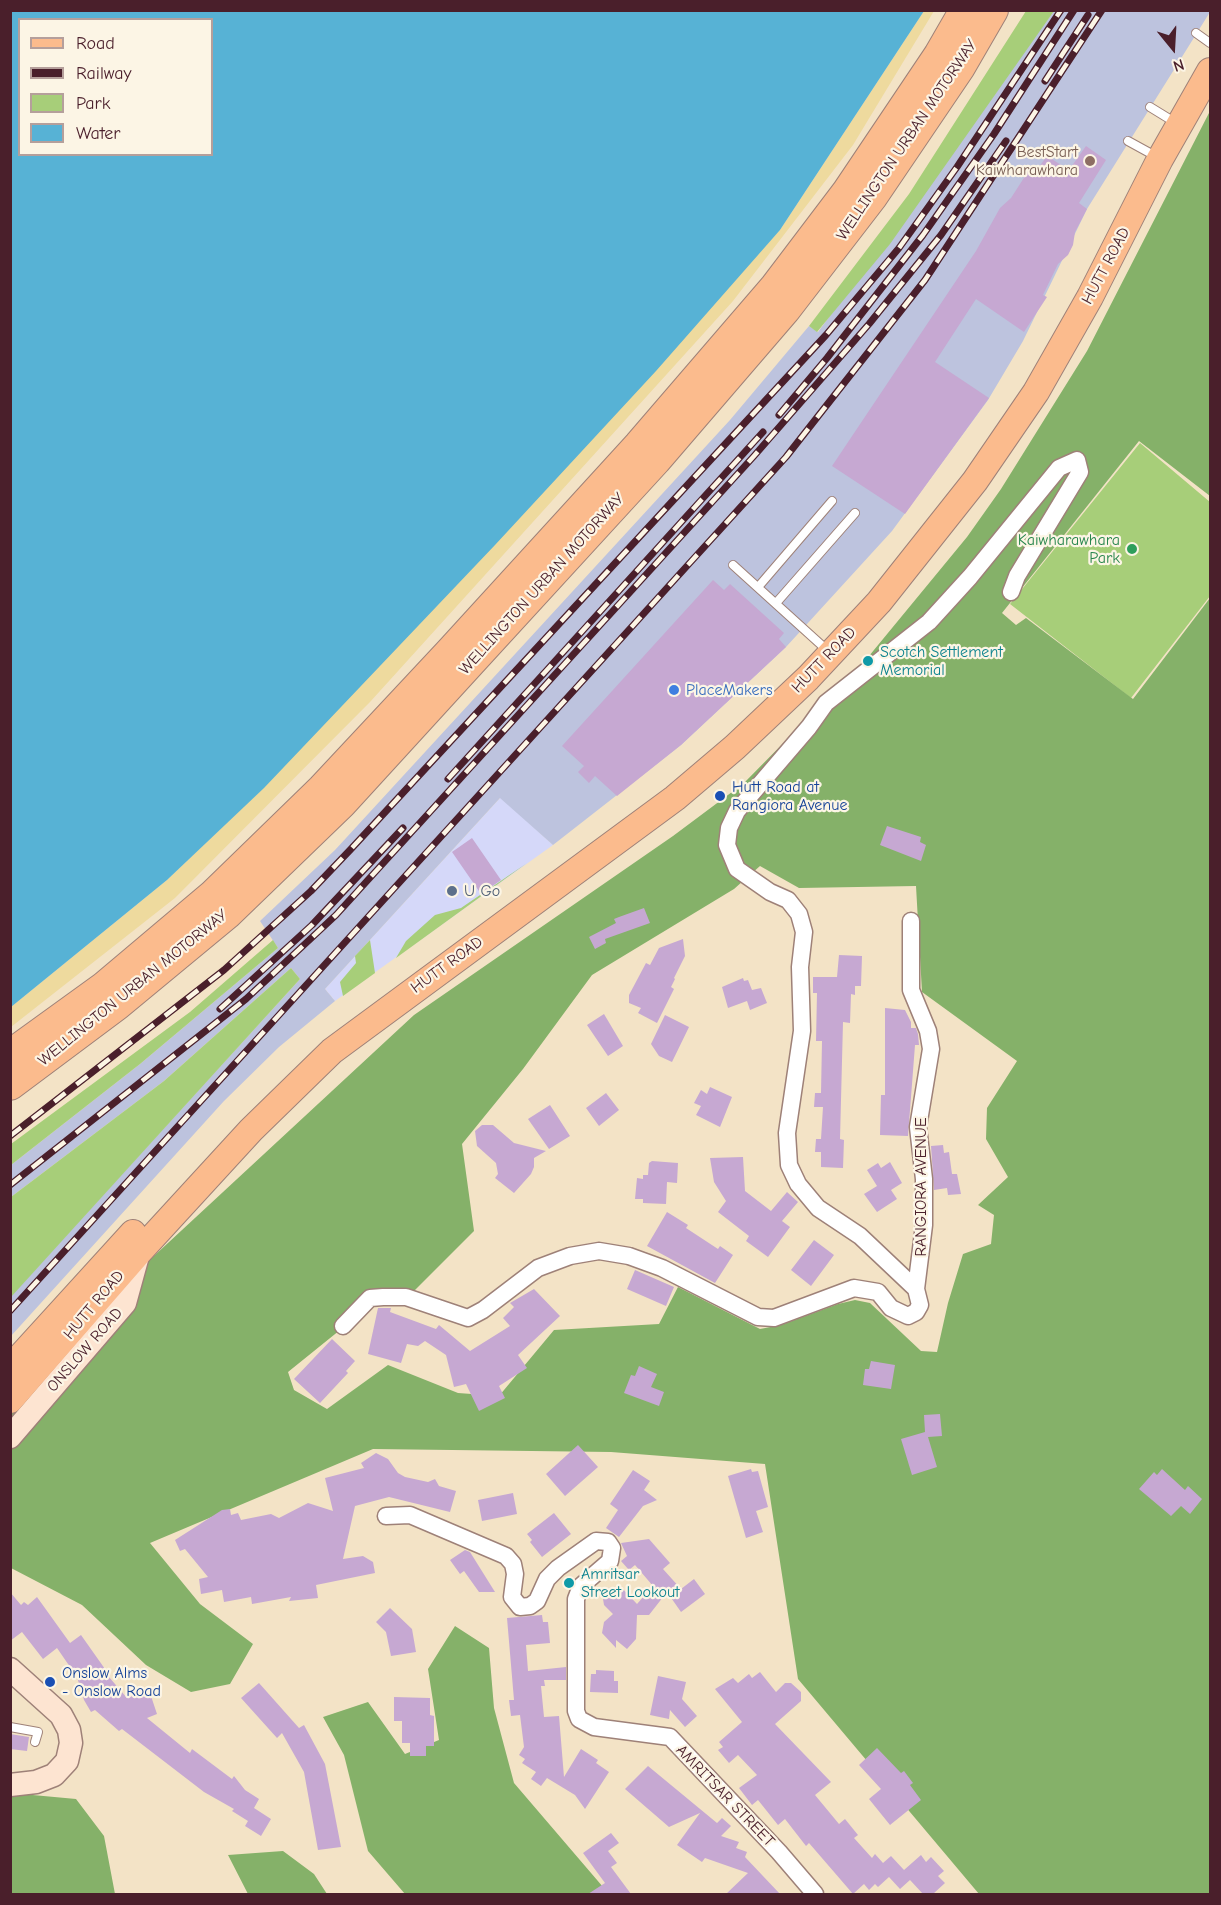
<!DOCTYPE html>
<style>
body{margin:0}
#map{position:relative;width:1221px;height:1905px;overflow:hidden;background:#f3e3c6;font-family:"Comic Neue",sans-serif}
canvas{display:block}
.frame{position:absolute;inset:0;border:12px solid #4a1f2b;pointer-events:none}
.legend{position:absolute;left:18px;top:18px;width:195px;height:138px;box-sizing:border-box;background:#fcf5e5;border:2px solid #b59f9b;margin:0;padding:8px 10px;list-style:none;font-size:18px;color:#4a1f2b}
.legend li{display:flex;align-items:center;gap:12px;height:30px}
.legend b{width:30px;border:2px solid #b59f9b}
.north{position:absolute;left:1143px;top:18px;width:60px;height:60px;-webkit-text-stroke:4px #fcf5e5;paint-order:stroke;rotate:162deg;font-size:16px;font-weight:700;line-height:24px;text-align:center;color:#4a1f2b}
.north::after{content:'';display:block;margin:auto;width:21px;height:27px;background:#4a1f2b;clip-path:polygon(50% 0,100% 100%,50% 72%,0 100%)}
</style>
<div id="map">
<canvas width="1221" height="1905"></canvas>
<div class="frame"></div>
<ul class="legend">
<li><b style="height:8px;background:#fbbb8d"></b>Road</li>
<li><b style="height:8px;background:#4a1f2b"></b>Railway</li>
<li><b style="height:16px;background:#a7ce79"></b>Park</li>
<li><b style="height:16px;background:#57b2d5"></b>Water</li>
</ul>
<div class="north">N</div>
</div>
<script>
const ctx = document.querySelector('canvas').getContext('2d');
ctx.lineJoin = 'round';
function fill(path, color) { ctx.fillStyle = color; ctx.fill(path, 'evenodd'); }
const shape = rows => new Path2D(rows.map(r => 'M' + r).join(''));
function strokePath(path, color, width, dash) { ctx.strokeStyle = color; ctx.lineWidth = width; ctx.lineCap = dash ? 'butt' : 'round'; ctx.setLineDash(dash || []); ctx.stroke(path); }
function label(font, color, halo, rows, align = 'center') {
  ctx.font = font + ' "Comic Neue",sans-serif'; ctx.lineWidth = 4.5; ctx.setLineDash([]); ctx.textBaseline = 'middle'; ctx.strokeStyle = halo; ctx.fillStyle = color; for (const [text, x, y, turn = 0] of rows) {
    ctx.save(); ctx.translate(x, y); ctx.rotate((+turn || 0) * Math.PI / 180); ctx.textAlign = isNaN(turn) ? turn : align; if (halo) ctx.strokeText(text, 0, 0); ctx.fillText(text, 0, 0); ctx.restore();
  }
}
fill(shape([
 [501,797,553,845,335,1001,325,989]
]), '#d5d8f9');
fill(shape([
 [1054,11,1210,12,1087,209,1023,341,988,400,892,531,786,647,681,745,553,845,500,798,325,989,335,1001,279,1047,224,1101,11,1336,10,1297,300,979,291,968,164,1081,11,1197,11,1165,140,1064,278,948,260,921,335,850,730,420,809,326,818,332]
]), '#bdc3de');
fill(shape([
 [1026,11,1054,11,890,244,817,332,809,326,909,194],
 [1140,443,1210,502,1210,596,1131,698,1010,604],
 [527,863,396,958,406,941,435,915,461,908],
 [273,940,278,948,140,1064,11,1165,11,1144,190,1012],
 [370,940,375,973,343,996,340,982,356,963,355,956],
 [291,968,300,979,11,1297,11,1197,164,1081]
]), '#a7ce79');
fill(shape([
 [1210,111,1210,496,1139,441,1002,613,1016,625,1026,618,1133,699,1210,598,1210,1894,979,1894,798,1679,765,1464,611,1452,373,1449,150,1543,200,1604,253,1644,230,1684,191,1692,146,1665,82,1605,11,1568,11,1408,100,1306,414,1015,673,836,744,783,869,656,967,537,1001,489,1087,351],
 [760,866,799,888,916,886,922,992,1017,1061,987,1108,986,1139,1008,1177,978,1205,994,1215,991,1244,963,1254,948,1303,937,1352,921,1351,870,1303,855,1300,838,1304,781,1325,760,1329,678,1287,659,1324,554,1330,499,1396,458,1393,388,1365,327,1409,294,1390,288,1372,345,1326,371,1297,410,1295,474,1231,462,1144,523,1069,592,975,734,889],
 [455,1626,489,1648,494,1708,514,1783,609,1894,405,1894,368,1851,344,1755,323,1717,368,1702,405,1754,439,1740,428,1669],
 [11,1793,76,1799,104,1836,115,1894,11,1894],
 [283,1851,314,1874,327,1894,248,1894,228,1855]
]), '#85b169');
fill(shape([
 [924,11,934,11,853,145,733,301,370,702,175,898,11,1027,11,1007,167,880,263,788,780,230]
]), '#eeda9e');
fill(shape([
 [11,10,924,11,780,230,656,371,495,545,264,788,167,880,11,1007],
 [20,20,212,20,212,154,20,154]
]), '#57b2d5');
fill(shape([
 [1086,146,1106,160,1079,203,1087,209,1075,232,1073,245,1068,255,1058,264,1043,295,1047,297,1024,332,976,299,935,362,989,398,905,514,832,466,976,251,1000,208,1011,198,1029,170,1034,174,1047,156,1069,170],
 [713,580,724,590,730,584,784,633,779,639,786,647,681,745,617,796,595,776,589,783,578,772,584,766,562,746],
 [887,826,921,837,920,842,926,845,921,861,880,845],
 [472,838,501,880,481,894,452,852],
 [644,908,650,923,605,939,606,943,595,949,589,937,616,923,614,919,619,917],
 [683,939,685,956,674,978,675,979,671,987,674,989,657,1023,638,1013,641,1008,629,1003,629,995,646,963,650,965,659,948],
 [839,955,862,956,861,986,855,986,855,995,851,994,850,1023,843,1022,840,1139,844,1140,843,1168,821,1167,821,1152,815,1152,816,1139,821,1139,823,1107,814,1107,815,1093,821,1093,822,1041,816,1041,817,993,813,993,813,977,837,977],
 [743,978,744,981,748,980,752,990,761,988,767,1003,750,1010,747,1001,728,1008,722,987],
 [885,1008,905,1010,911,1022,911,1028,916,1028,918,1034,919,1045,915,1045,908,1136,880,1135,881,1095,885,1095],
 [604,1014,623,1046,608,1056,587,1025],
 [665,1015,689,1027,672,1062,659,1056,651,1044],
 [710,1087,732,1097,720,1127,696,1115,701,1106,694,1103,701,1090,707,1094],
 [606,1093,619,1110,599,1126,586,1108],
 [550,1105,570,1136,549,1149,528,1119],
 [482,1125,493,1125,514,1143,546,1151,534,1158,534,1167,531,1174,514,1193,495,1178,498,1174,496,1163,477,1146,475,1131],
 [943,1145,944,1153,949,1152,952,1174,957,1174,961,1194,948,1195,947,1188,934,1190,931,1146],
 [743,1157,745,1191,771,1211,787,1192,798,1202,782,1221,790,1227,768,1257,746,1241,749,1236,718,1212,726,1201,714,1182,710,1158],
 [652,1161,678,1163,677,1183,667,1182,666,1204,643,1203,643,1199,635,1199,637,1178,643,1179,643,1175,648,1175,649,1163],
 [890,1162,902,1183,891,1190,897,1199,877,1212,864,1194,877,1186,867,1170,878,1163,881,1168],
 [667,1212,688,1225,686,1228,718,1249,720,1246,733,1255,715,1283,647,1246],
 [814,1240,834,1255,811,1286,791,1270],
 [635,1270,674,1287,666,1306,627,1289],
 [534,1289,560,1316,518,1355,527,1368,499,1386,505,1398,479,1411,466,1384,454,1387,446,1355,425,1341,418,1346,407,1344,401,1363,368,1354,378,1308,391,1308,390,1312,436,1329,439,1325,470,1351,510,1326,503,1318,514,1307,510,1303],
 [332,1339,355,1361,346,1371,348,1373,320,1403,294,1379],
 [871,1361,895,1365,891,1389,863,1385,865,1369,869,1369],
 [639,1366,657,1374,651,1387,664,1392,659,1406,624,1393,631,1375,635,1376],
 [940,1414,942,1436,928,1437,937,1467,912,1475,901,1439,925,1432,924,1415],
 [578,1445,598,1467,565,1496,546,1474],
 [376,1453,388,1459,398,1473,405,1477,428,1482,435,1479,439,1486,456,1491,450,1512,389,1497,355,1506,343,1559,363,1556,373,1562,375,1573,316,1585,318,1598,289,1601,291,1597,252,1604,251,1597,224,1602,222,1590,201,1594,199,1579,208,1577,185,1549,180,1551,175,1540,222,1510,230,1509,231,1515,238,1513,241,1520,271,1514,279,1518,308,1503,333,1511,325,1478,364,1468,361,1463],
 [751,1469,752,1472,758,1471,768,1507,756,1511,763,1532,746,1538,728,1476],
 [1162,1469,1185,1490,1188,1486,1202,1499,1190,1514,1181,1506,1171,1516,1139,1489,1154,1472,1157,1475],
 [633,1470,650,1481,644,1490,657,1500,643,1506,619,1537,606,1528,618,1510,610,1504],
 [513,1493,517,1514,482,1521,478,1500],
 [554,1513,571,1534,542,1557,530,1542,532,1540,527,1534],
 [649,1539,670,1563,663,1569,681,1589,694,1579,705,1594,681,1612,667,1592,649,1615,637,1615,636,1639,627,1649,616,1640,616,1648,602,1633,604,1622,613,1614,604,1605,602,1593,608,1588,621,1587,637,1604,653,1586,635,1565,629,1570,621,1561,627,1556,621,1543],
 [465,1550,470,1552,495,1592,479,1592,464,1571,460,1574,450,1560],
 [10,1592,21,1605,24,1602,28,1605,37,1597,70,1643,81,1635,105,1669,103,1670,127,1698,149,1690,157,1714,147,1718,190,1753,192,1749,232,1779,234,1776,245,1790,259,1799,254,1808,271,1819,261,1836,245,1826,248,1821,232,1811,234,1809,204,1792,122,1729,119,1731,95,1710,91,1712,84,1700,77,1677,57,1648,43,1659,22,1632,10,1641],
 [390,1608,412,1629,416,1652,391,1656,386,1632,376,1622],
 [542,1615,543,1622,548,1622,550,1643,526,1645,528,1671,566,1667,566,1680,544,1680,545,1686,541,1686,544,1717,559,1716,564,1777,581,1749,598,1760,596,1763,609,1772,585,1809,575,1795,547,1778,541,1786,531,1779,536,1772,522,1763,525,1759,519,1755,524,1747,520,1715,511,1716,509,1700,514,1700,507,1618],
 [596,1670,614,1671,614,1681,618,1681,618,1693,590,1692,591,1674,596,1674],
 [760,1672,776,1692,785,1683,791,1683,801,1692,801,1701,775,1724,831,1782,815,1795,839,1824,845,1819,858,1835,854,1838,872,1858,875,1854,883,1863,891,1856,904,1870,921,1855,926,1862,931,1857,944,1871,938,1876,945,1883,933,1894,923,1894,910,1880,900,1889,889,1877,878,1887,875,1884,869,1890,864,1884,853,1894,809,1843,806,1846,785,1819,778,1825,758,1800,752,1805,739,1788,757,1775,738,1755,729,1763,718,1750,723,1747,719,1742,742,1722,715,1689,733,1678,738,1683,749,1674,752,1678],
 [658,1676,686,1682,682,1699,697,1716,685,1727,670,1710,669,1719,650,1715],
 [259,1683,299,1728,304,1725,325,1764,341,1847,318,1850,304,1772,282,1733,277,1738,241,1698],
 [394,1697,430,1698,430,1715,434,1716,434,1746,426,1746,426,1756,410,1756,410,1743,402,1743,402,1721,394,1721],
 [10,1734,29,1737,27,1751,10,1749],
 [877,1748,901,1773,904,1771,913,1783,910,1785,921,1800,890,1825,869,1799,881,1789,859,1765],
 [648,1766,717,1823,722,1818,731,1826,721,1836,739,1842,736,1848,747,1852,745,1857,780,1894,726,1894,748,1873,705,1858,702,1862,677,1845,700,1813,669,1827,625,1789],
 [611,1833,619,1843,608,1851,617,1863,611,1867,631,1894,588,1894,605,1883,583,1853]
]), '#c6a8d2');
const lane = shape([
 [1196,33,1210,43],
 [1150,107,1176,123],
 [1128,141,1159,158],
 [733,565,828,651],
 [759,586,832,501],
 [777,602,855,513],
 [10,1727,38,1732,35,1742]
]);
const street = shape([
 [911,921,911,990,928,1031,931,1049,918,1127,924,1179,924,1225,916,1289,860,1236,818,1208,798,1184,789,1165,787,1133,802,1031,800,967,804,932,799,914,788,900,770,892,737,869,727,845,729,828,737,811,809,727,826,703,929,622,970,577,1059,468,1077,460,1080,472,1017,576,1011,592],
 [343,1326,370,1298,383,1297,406,1297,468,1318,483,1310,538,1268,570,1256,599,1251,629,1256,662,1268,758,1317,774,1318,854,1288,878,1292,891,1308,908,1316,916,1312,920,1305,916,1289],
 [386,1516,410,1515,506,1556,513,1564,515,1574,512,1597,520,1607,530,1606,537,1601,547,1579,558,1568,596,1541,608,1542,612,1548,610,1561,581,1586,576,1599,576,1711,579,1719,594,1727,670,1737,779,1852,815,1894]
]);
const secondary = shape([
 [10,1437,125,1303,139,1252],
 [10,1669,61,1715,69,1730,71,1743,67,1761,54,1775,36,1782,10,1785]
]);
const primary = shape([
 [10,1368,133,1233],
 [10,1400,139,1252,251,1130,332,1051,675,798,735,747,808,678,879,602,975,481,1036,392,1090,297,1160,159,1210,71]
]);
const highway = shape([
 [10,1055,104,987,213,895,322,789,451,651,639,445,775,287,847,192,939,55,965,10],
 [10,1085,117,1005,227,914,342,803,470,663,656,460,785,310,872,197,960,67,993,10]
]);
strokePath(lane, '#9e8178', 10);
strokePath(street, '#9e8178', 19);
strokePath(secondary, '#9e8178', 25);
strokePath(primary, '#9e8178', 28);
strokePath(highway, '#9e8178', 32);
strokePath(lane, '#fff', 8);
strokePath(street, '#fff', 16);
strokePath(secondary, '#fde4d1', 22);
strokePath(primary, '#fbbb8d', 26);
strokePath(highway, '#fbbb8d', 30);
const rail = shape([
 [1045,81,1088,15],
 [779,415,827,358,923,235,994,134,1074,10],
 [448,779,763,432],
 [220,1009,312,925,403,828],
 [10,1136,224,970,311,891,351,849,826,335,899,248,957,167,1061,10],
 [10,1185,246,999,336,915,754,456,869,324,941,235,1006,141],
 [10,1311,786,457,925,280,1102,10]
]);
strokePath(rail, '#4a1f2b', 7);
strokePath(rail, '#fcf5e5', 4.5, [14]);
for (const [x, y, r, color] of [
 [1090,161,6,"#8d6e63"],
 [1132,549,6,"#2e9e5b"],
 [868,661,6,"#0f9aa8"],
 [674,690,6,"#3f7fe0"],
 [720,796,6,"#1a4fb4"],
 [452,891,6,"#5c6f8a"],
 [569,1583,6,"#0f9aa8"],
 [50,1682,6,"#1a4fb4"]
]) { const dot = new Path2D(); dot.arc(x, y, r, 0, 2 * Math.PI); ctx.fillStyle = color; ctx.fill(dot); strokePath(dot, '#fcf5e5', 2); }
label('16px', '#4a1f2b', '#fcf5e5', [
 ["WELLINGTON URBAN MOTORWAY",907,140,-56],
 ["HUTT ROAD",1106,266,-62],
 ["WELLINGTON URBAN MOTORWAY",542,584,-48],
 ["HUTT ROAD",824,660,-46],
 ["HUTT ROAD",447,965,-36],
 ["WELLINGTON URBAN MOTORWAY",133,988,-39],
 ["RANGIORA AVENUE",921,1187,-90],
 ["HUTT ROAD",94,1305,-50],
 ["ONSLOW ROAD",85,1350,-49],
 ["AMRITSAR STREET",725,1796,46]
]);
label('16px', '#785e54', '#fcf5e5', [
 ["BestStart",1078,152],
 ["Kaiwharawhara",1078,170]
], 'right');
label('16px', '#27864d', '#fcf5e5', [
 ["Kaiwharawhara",1120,540],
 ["Park",1120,558]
], 'right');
label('16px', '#0d838f', '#fcf5e5', [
 ["Scotch Settlement",880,652],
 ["Memorial",880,670],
 ["Amritsar",581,1574],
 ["Street Lookout",581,1592]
], 'left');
label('16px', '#366cbe', '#fcf5e5', [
 ["PlaceMakers",686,690]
], 'left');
label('16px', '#164399', '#fcf5e5', [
 ["Hutt Road at",732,787],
 ["Rangiora Avenue",732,805],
 ["Onslow Alms",62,1673],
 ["- Onslow Road",62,1691]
], 'left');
label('16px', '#4e5e75', '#fcf5e5', [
 ["U Go",464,891]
], 'left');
</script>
